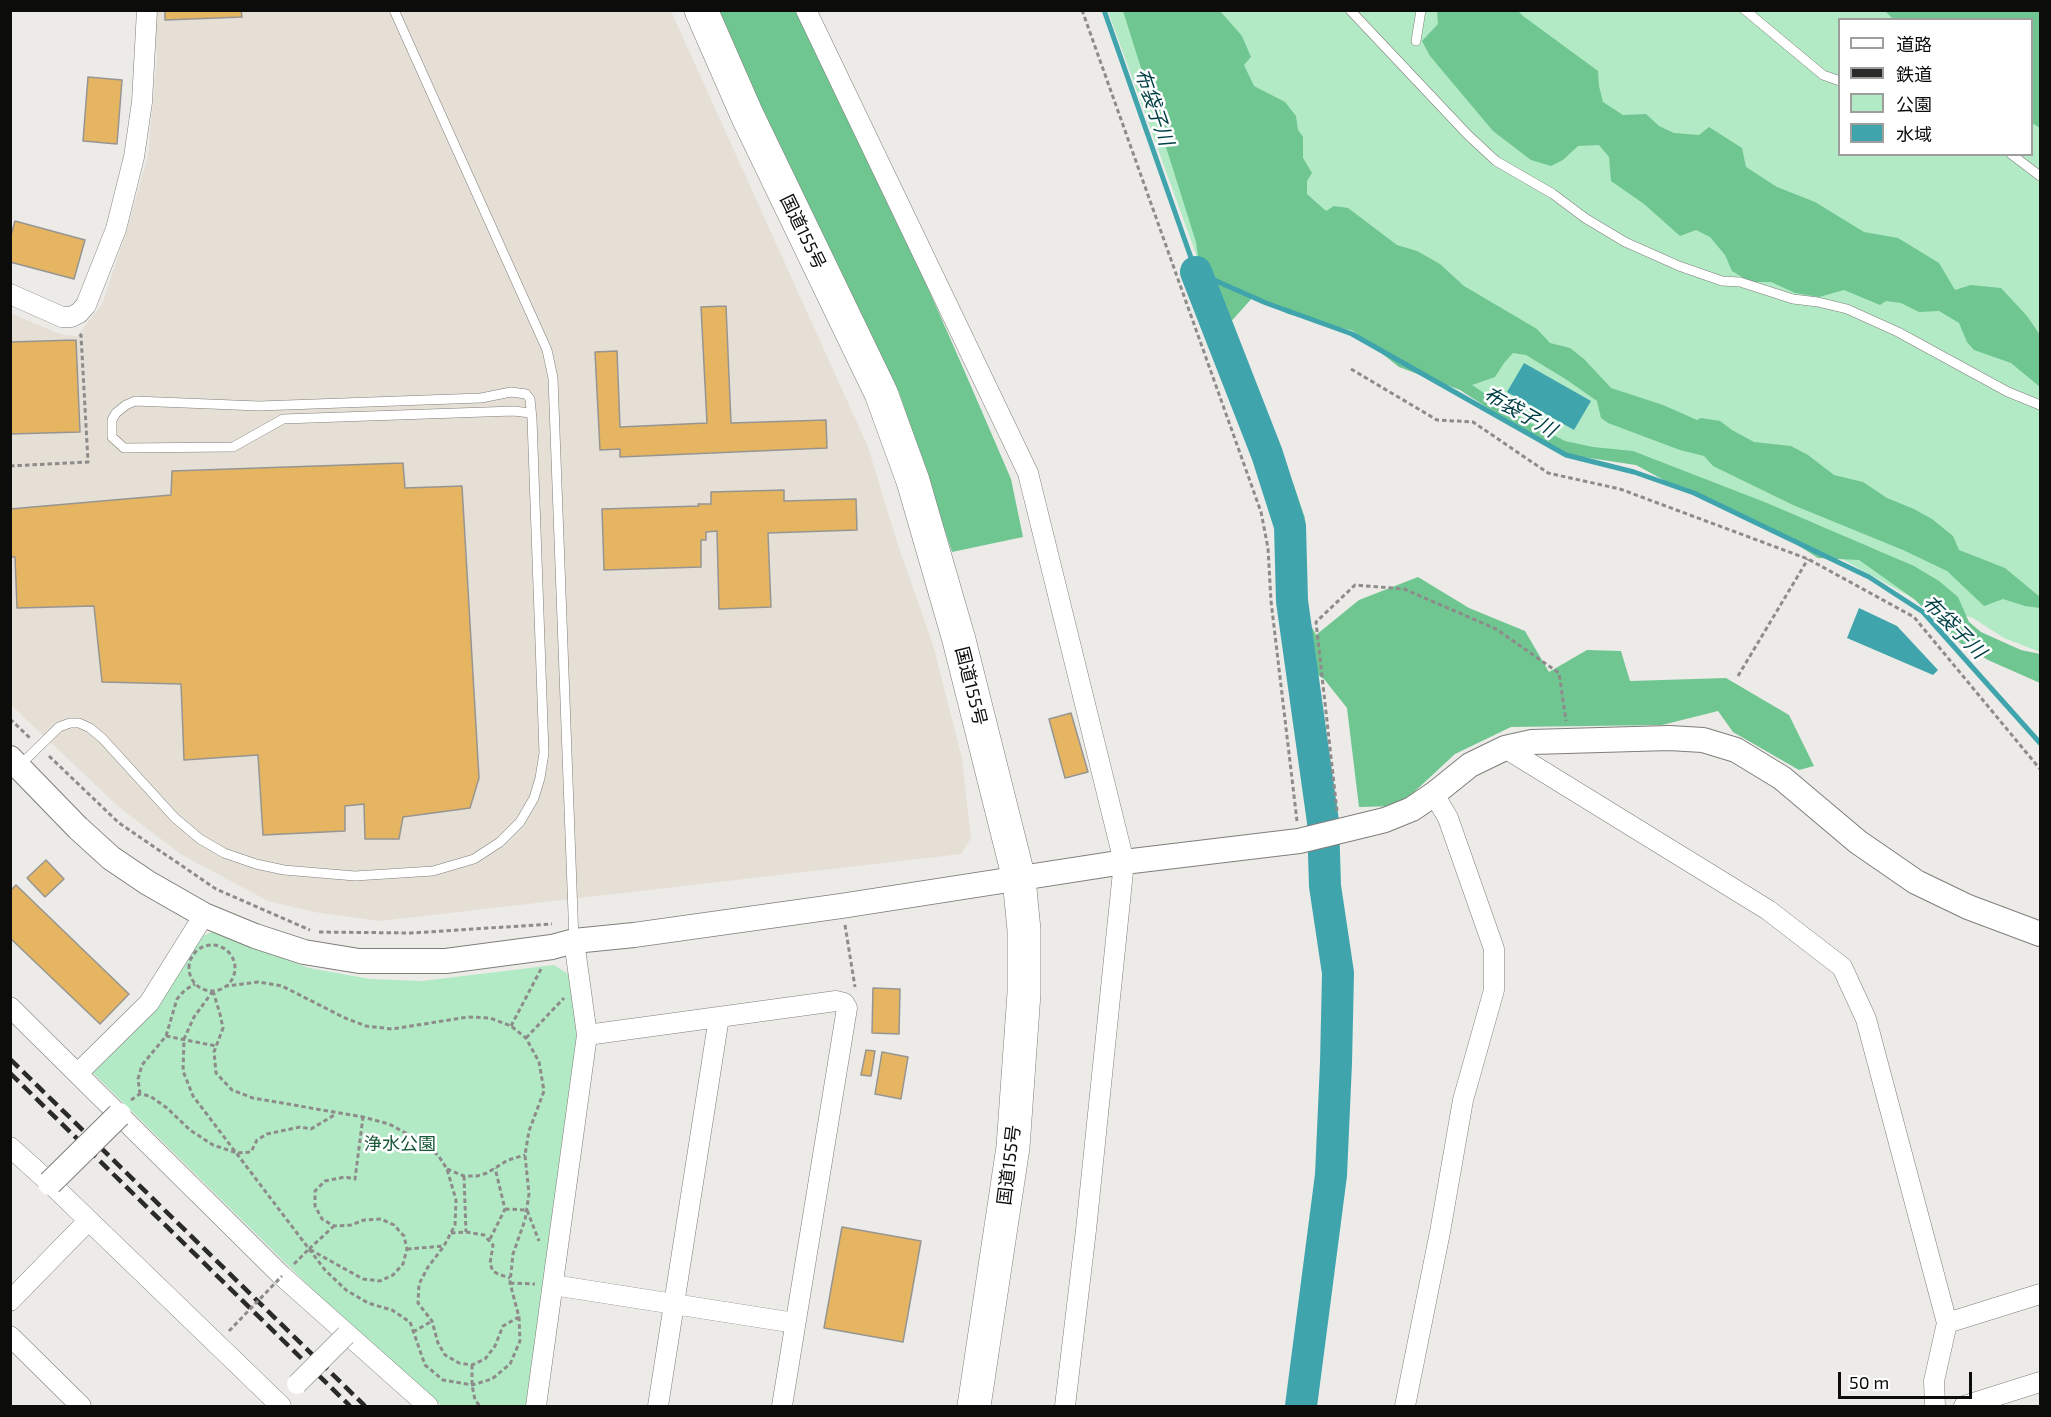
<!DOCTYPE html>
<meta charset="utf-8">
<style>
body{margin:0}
#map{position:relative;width:2051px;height:1417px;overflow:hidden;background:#ecebe8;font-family:"Exo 2","Noto Sans JP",sans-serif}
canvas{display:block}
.frame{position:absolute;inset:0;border:12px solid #0c0c0b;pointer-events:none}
.legend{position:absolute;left:1838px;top:18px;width:195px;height:138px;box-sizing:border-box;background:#fff;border:2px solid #9e9e9d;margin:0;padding:8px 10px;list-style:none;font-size:18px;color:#0c0c0b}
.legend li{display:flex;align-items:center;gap:12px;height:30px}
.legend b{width:30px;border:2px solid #9e9e9d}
.scale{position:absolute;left:1838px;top:1372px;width:134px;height:27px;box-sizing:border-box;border:3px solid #0c0c0b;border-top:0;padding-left:8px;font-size:18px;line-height:21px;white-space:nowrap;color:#0c0c0b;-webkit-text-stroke:4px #fff;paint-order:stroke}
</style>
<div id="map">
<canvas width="2051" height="1417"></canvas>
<div class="frame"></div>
<ul class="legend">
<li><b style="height:8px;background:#fff"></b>道路</li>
<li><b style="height:8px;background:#2a2a28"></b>鉄道</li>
<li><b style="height:16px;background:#b2eac5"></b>公園</li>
<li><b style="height:16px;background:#40a4ad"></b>水域</li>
</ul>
<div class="scale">50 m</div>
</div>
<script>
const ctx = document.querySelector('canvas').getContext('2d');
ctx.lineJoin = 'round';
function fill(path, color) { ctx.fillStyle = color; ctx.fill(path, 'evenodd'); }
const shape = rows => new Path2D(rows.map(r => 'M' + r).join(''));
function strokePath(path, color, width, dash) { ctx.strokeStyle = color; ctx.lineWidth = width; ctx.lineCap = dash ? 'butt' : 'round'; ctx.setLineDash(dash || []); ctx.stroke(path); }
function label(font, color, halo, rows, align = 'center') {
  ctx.font = font + ' "Exo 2","Noto Sans JP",sans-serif'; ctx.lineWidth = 5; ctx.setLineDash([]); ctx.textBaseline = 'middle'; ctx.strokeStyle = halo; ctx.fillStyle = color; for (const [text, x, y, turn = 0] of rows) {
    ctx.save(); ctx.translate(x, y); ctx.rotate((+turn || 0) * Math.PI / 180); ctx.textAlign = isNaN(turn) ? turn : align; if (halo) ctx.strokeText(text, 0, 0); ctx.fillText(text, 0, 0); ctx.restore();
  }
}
fill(shape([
 [154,11,671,11,868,447,897,542,934,648,962,759,971,838,961,854,380,921,314,912,268,901,182,855,120,808,11,705,10,313,60,334,77,336,102,304,126,233,148,156,157,57]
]), '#e5dfd5');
fill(shape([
 [1108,11,2040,11,2040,652,2004,638,1973,618,1914,599,1824,549,1634,464,1569,451,1355,328,1201,268],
 [1840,20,2032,20,2032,154,1840,154],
 [212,932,309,968,370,979,422,981,554,965,573,977,583,1040,530,1406,442,1406,315,1292,90,1070,200,937]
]), '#b2eac5');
fill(shape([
 [717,11,796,11,928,288,964,370,1011,479,1023,537,952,552,899,392,785,168],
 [1123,11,1220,11,1242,36,1251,57,1244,65,1254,86,1285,102,1296,116,1298,130,1303,137,1303,158,1312,173,1307,181,1307,194,1326,211,1334,206,1348,208,1397,245,1417,251,1440,264,1464,286,1537,329,1550,343,1570,348,1584,359,1611,388,1663,405,1697,420,1701,418,1720,421,1732,430,1754,442,1791,446,1808,455,1834,475,1863,482,1887,498,1914,509,1932,519,1953,536,1959,550,2005,568,2040,597,2040,608,2025,606,2003,599,1984,606,1947,571,1903,550,1793,505,1713,466,1704,456,1680,450,1608,423,1601,418,1597,401,1567,380,1526,355,1513,353,1504,363,1495,377,1472,385,1523,419,1565,441,1593,447,1633,451,1767,503,1914,566,1939,581,1958,597,1969,622,1981,632,2021,650,2040,654,2040,683,1988,660,1960,643,1914,599,1859,560,1818,558,1782,535,1673,485,1636,465,1569,455,1519,428,1460,390,1399,367,1353,331,1288,314,1253,297,1228,325,1232,370,1263,457,1293,483,1305,518,1286,542,1290,584,1316,635,1359,600,1418,577,1469,608,1525,631,1549,672,1587,650,1621,651,1630,681,1726,678,1789,715,1814,766,1799,770,1733,732,1718,711,1662,725,1511,727,1455,754,1399,806,1359,807,1347,708,1324,679,1299,663,1284,637,1275,528,1206,316,1196,242],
 [1437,11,1518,11,1523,16,1598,71,1599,86,1603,102,1623,115,1646,114,1659,126,1674,133,1699,135,1709,127,1742,148,1746,167,1777,187,1815,202,1864,232,1898,238,1939,263,1955,290,1971,285,2001,288,2027,316,2040,335,2040,387,2011,363,1974,350,1967,342,1959,323,1939,311,1919,312,1901,303,1886,301,1880,305,1844,290,1819,297,1795,293,1771,282,1750,282,1732,271,1725,255,1710,237,1696,230,1680,236,1644,204,1611,181,1609,157,1599,145,1578,146,1563,160,1551,166,1531,160,1493,131,1430,56,1422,41,1438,24],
 [1885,11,2040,11,2040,128,2032,123,2032,20,1893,19]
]), '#6fc691');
fill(shape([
 [1524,363,1591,401,1574,430,1507,392],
 [1859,608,1897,626,1938,670,1933,675,1847,638]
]), '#40a4ad');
strokePath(shape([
 [1104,10,1196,272,1266,303,1352,334,1566,455,1634,472,1694,493,1869,577,1923,612,2040,743]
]), '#40a4ad', 5);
strokePath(shape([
 [1196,272,1267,454,1290,526,1292,601,1323,822,1325,886,1338,973,1336,1063,1331,1175,1301,1406]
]), '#40a4ad', 32);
const building = shape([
 [165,10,241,10,242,17,165,20,165,10],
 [88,77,122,80,117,144,83,141,88,77],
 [15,221,85,240,74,279,10,262,10,239,15,221],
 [726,306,731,423,826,420,827,448,620,457,620,449,600,450,595,352,617,351,620,427,707,423,701,307,726,306],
 [76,340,80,432,10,434,10,342,76,340],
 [403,463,405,488,462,486,479,778,470,808,403,817,399,839,365,839,364,804,345,806,345,831,263,835,258,755,184,760,181,684,102,682,94,606,17,608,15,557,10,557,10,509,171,495,172,471,403,463],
 [784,490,784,501,856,499,857,530,768,533,771,607,719,609,717,531,706,532,706,540,701,540,701,567,604,570,602,509,699,506,698,504,711,504,711,492,784,490],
 [1071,713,1088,772,1065,778,1049,719,1071,713],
 [46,860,64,879,45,897,27,878,46,860],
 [16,885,129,994,100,1024,10,938,10,891,16,885],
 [873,988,900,989,899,1034,872,1033,873,988],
 [866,1050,875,1051,871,1076,861,1075,866,1050],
 [882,1052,908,1057,901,1099,875,1094,882,1052],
 [842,1227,921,1241,903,1342,824,1328,842,1227]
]);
fill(building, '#e5b562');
strokePath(building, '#979592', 1.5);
const service = shape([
 [394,10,547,350,553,378,574,941],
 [1350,10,1468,135,1496,161,1553,194,1585,218,1625,242,1679,266,1722,281,1740,282,1793,299,1818,302,1847,309,1898,332,2008,392,2040,405],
 [1745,10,1823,75,1840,81],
 [1416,41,1421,10],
 [2011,154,2040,176],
 [19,766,59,727,70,723,79,723,90,728,103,739,175,818,200,839,224,853,256,864,284,870,355,876,433,871,474,859,500,842,520,822,534,798,540,778,544,753,532,419,530,399,526,394,511,392,481,398,259,406,135,401,126,405,116,413,112,420,112,437,124,448,233,447,283,419,514,411,530,413]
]);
const minor = shape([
 [806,10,1028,473,1124,862,1086,1230,1065,1406],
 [10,294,62,317,71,317,79,313,86,305,116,229,134,157,142,102,147,10],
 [1505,748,1768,910,1842,967,1866,1019,1947,1323],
 [10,1007,282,1276,428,1406],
 [587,1035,836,1001,844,1003,847,1008,782,1406],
 [78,1073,149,1003,204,915],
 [10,1147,50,1183,281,1406],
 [553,1285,795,1323],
 [10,1301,88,1221],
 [10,1336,81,1406],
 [536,1406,587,1035,574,941],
 [658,1406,719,1017],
 [1405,1406,1440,1232,1463,1100,1494,990,1494,949,1448,818,1434,794],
 [1935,1406,1934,1381,1947,1323,2040,1294],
 [1964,1406,2040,1382]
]);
const tertiary = shape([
 [10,758,78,828,111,858,148,883,204,915,255,936,304,952,359,961,446,961,552,947,574,941,634,935,841,906,1124,862,1299,841,1385,820,1412,809,1434,794,1470,765,1505,748,1532,742,1669,738,1703,740,1736,750,1782,778,1858,842,1916,882,1968,907,2040,934]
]);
const trunk = shape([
 [701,10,747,115,881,393,913,481,959,640,1019,879,1024,930,1024,993,1013,1147,974,1406]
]);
strokePath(service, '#7f7e7b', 10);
strokePath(minor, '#7f7e7b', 21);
strokePath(tertiary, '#7f7e7b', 26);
strokePath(trunk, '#7f7e7b', 34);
strokePath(shape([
 [1082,10,1261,512,1268,548,1271,601,1297,821],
 [1351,369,1437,420,1473,422,1548,473,1620,489,1808,559,1914,617,2040,769],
 [10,466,88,462,81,335,79,334],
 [1738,676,1808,559],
 [10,719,31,739],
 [49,756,119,823,216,889,310,930],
 [1337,811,1316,622,1355,585,1404,589,1496,629,1559,673,1566,721],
 [845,925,855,987],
 [319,932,411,933,552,924],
 '189 968a23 23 0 1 1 46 0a23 23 0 1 1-46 0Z',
 [213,991,194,1017,184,1039,183,1071,193,1096,325,1270,346,1290,368,1303,392,1310,410,1322,425,1365,443,1380,472,1385,492,1379,510,1364,520,1341,519,1317,510,1283,513,1254,525,1220,529,1194,525,1155,529,1131,544,1091,539,1062,526,1038,511,1026,490,1018,468,1017,392,1029,366,1026,345,1018,282,986,258,982,227,986],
 [213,991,220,1014,223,1028,214,1052,216,1073,232,1090,253,1098,363,1117,389,1124,413,1137,438,1155,447,1169,456,1200,455,1225,444,1246,428,1267,419,1284,418,1303,432,1321,438,1343,445,1355,459,1363,472,1365,485,1359,495,1346,503,1326,519,1317],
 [511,1026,541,969],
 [166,1036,216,1046],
 [526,1038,564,998],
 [140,1094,138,1079,142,1065,166,1036,177,999,185,990,195,984],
 [131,1100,140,1094,150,1096,167,1108,190,1130,213,1145,237,1153,251,1152,257,1140,267,1134,300,1127,311,1129,336,1114],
 [447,1169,464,1176,477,1176,487,1173,508,1160,525,1155],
 [464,1176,466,1232],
 [505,1209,527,1210,539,1241],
 [451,1233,466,1232,484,1235,493,1245,490,1264,493,1271,498,1274,510,1278],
 [490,1239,505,1209,495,1168],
 [309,1249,334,1226],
 [407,1249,444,1246],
 [294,1264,309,1249,363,1279,380,1281,393,1275,403,1264,407,1249,404,1236,394,1225,381,1219,364,1220,351,1225,334,1226,322,1219,315,1206,315,1191,325,1181,345,1177,355,1179,363,1117],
 [510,1283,535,1284],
 [413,1332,432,1321],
 [472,1365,472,1385,475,1400,480,1406]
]), '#8d8c8a', 3, [4.5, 3]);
strokePath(service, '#fff', 9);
strokePath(minor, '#fff', 20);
strokePath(tertiary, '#fff', 24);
strokePath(trunk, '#fff', 33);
strokePath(shape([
 [10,1059,365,1406],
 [10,1073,350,1406]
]), '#2a2a28', 4.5, [12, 6]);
const minorBridge = shape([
 [297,1384,346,1335]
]);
const tertiaryBridge = shape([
 [50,1183,119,1115]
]);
strokePath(minorBridge, '#7f7e7b', 21, []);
strokePath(tertiaryBridge, '#7f7e7b', 26, []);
strokePath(shape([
 [229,1331,282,1276]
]), '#8d8c8a', 3, [4.5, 3]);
strokePath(minorBridge, '#fff', 20);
strokePath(tertiaryBridge, '#fff', 24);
label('18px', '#0c0c0b', '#fff', [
 ["国道155号",803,232,64],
 ["国道155号",971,686,76],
 ["国道155号",1009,1165,-83]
]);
label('18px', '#185836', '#fff', [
 ["浄水公園",400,1144]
]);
label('italic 20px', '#003f44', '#fff', [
 ["布袋子川",1154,107,71],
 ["布袋子川",1520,412,30],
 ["布袋子川",1954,627,45]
]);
</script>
